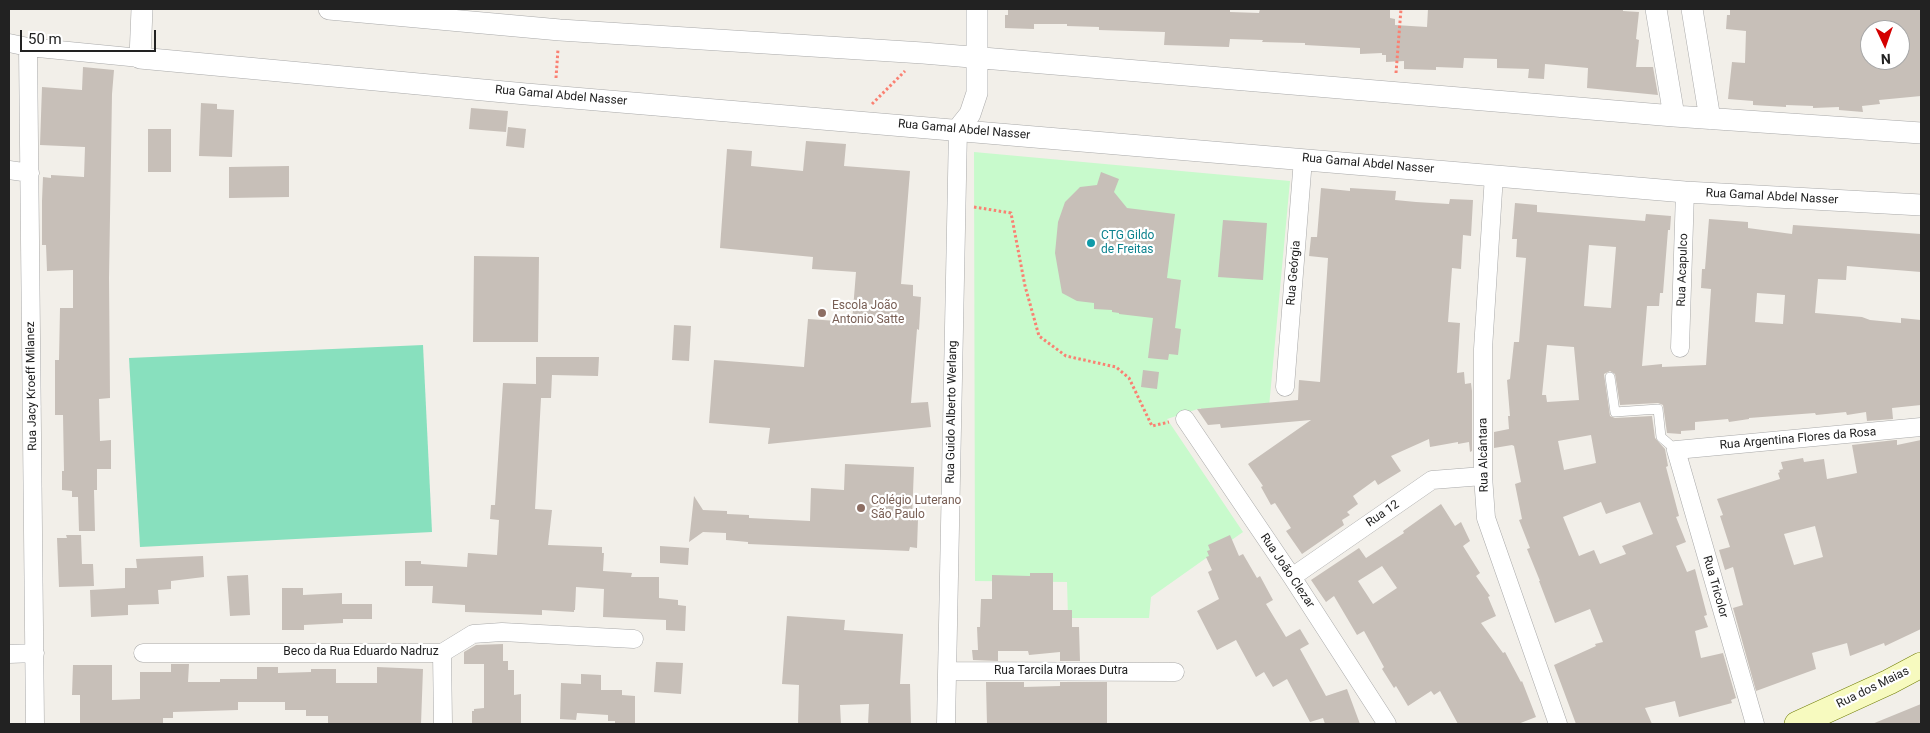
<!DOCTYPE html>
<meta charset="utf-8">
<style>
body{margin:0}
#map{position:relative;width:1930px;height:733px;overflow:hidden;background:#f2efe9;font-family:Roboto,sans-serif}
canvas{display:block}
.frame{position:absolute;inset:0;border:10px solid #222;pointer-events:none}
.north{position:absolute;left:1860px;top:20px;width:50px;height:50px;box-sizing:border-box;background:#fff;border:1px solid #a7a7a7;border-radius:50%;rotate:177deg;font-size:14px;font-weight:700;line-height:20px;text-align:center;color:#222}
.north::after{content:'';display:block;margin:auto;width:18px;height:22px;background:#d40000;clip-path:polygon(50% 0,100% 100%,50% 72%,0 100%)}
.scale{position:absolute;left:20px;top:30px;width:136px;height:22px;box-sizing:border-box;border:2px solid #222;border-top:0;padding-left:6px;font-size:15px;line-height:18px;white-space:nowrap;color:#222;-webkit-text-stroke:4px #fff;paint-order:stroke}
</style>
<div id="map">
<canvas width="1930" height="733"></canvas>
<div class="frame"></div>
<div class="north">N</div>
<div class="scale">50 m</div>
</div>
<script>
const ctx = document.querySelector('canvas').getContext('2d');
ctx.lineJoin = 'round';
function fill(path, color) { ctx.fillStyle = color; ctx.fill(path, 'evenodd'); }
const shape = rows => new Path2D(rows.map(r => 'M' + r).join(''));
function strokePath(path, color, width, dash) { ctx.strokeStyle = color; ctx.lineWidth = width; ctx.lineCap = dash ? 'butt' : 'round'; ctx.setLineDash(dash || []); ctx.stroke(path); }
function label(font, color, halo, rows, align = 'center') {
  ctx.font = font + ' Roboto,sans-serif'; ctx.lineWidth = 4.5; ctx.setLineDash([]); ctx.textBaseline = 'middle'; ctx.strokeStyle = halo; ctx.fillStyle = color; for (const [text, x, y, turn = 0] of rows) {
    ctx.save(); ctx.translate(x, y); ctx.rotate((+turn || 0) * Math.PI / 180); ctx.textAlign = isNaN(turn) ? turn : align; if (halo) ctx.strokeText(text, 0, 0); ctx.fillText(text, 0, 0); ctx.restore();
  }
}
fill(shape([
 [974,152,1290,181,1269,407,1204,419,1201,408,1167,419,1243,532,1151,597,1149,618,1068,618,1067,582,975,581]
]), '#c8facc');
fill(shape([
 [423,345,432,532,140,547,129,358]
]), '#88e0be');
fill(shape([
 [1008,9,1230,9,1230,12,1259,13,1260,9,1390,9,1390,18,1395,19,1395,25,1427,27,1428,9,1623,9,1623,11,1639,12,1636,39,1639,40,1636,67,1653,67,1658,95,1587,88,1588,68,1545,64,1544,79,1528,78,1529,69,1497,68,1497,59,1464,58,1463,68,1436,67,1436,70,1404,69,1404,61,1386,62,1386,55,1382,55,1382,53,1360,54,1360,48,1305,45,1305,43,1262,42,1263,40,1230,39,1229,47,1164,45,1165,32,1099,30,1099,27,1067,26,1067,24,1034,24,1034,29,1005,28,1005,15,1008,15],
 [1730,9,1921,9,1921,96,1879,100,1880,104,1862,106,1863,112,1839,110,1839,107,1813,108,1813,106,1786,105,1786,107,1753,105,1753,101,1728,99,1732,62,1745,63,1746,31,1726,29,1727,15,1730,15],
 [1870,30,1900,30,1900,60,1870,60],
 [83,67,114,70,112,94,109,278,110,398,99,399,100,441,111,440,111,469,97,469,97,490,94,490,95,531,79,531,78,497,72,497,72,491,62,490,62,471,64,471,63,415,55,415,55,360,59,360,60,308,73,308,73,270,47,271,46,245,42,245,42,201,43,177,51,178,51,175,84,177,85,147,40,145,42,87,82,90],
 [201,103,217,104,217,109,234,110,232,157,199,156],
 [471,108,508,111,506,132,469,129],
 [508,127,526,129,524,148,506,146],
 [148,129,171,129,171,172,148,172],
 [806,141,846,144,844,166,910,171,901,284,913,285,913,296,921,297,919,330,917,329,911,403,928,402,931,427,768,444,770,428,709,423,714,360,804,367,808,319,852,322,856,272,812,269,813,257,720,248,727,149,752,151,751,166,803,171],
 [289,166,289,197,229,198,229,167],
 [1101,172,1119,179,1114,192,1127,208,1175,214,1167,278,1181,280,1175,328,1181,329,1178,355,1169,354,1168,360,1148,358,1153,318,1119,314,1119,313,1112,312,1112,310,1094,309,1094,303,1077,301,1062,293,1055,253,1058,222,1065,202,1080,187,1097,185],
 [1321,188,1350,191,1350,188,1396,191,1395,200,1416,202,1449,204,1450,199,1473,200,1471,236,1463,235,1461,269,1452,268,1448,322,1460,323,1457,373,1464,372,1465,384,1471,383,1472,391,1472,451,1470,452,1469,442,1458,444,1458,442,1430,447,1429,439,1391,456,1401,471,1378,485,1375,480,1353,496,1358,504,1347,512,1350,515,1342,520,1344,525,1302,554,1286,531,1291,528,1275,503,1271,505,1261,487,1263,486,1248,464,1311,420,1221,428,1220,424,1208,425,1197,409,1298,400,1299,380,1320,382,1328,258,1309,256,1311,237,1317,237],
 [1515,203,1537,205,1537,212,1645,221,1646,214,1671,216,1670,230,1668,230,1663,293,1660,293,1659,306,1647,306,1642,366,1662,364,1662,367,1706,365,1711,289,1701,288,1702,269,1705,269,1709,219,1748,222,1748,228,1792,234,1793,225,1921,234,1921,272,1847,266,1846,280,1818,279,1815,313,1862,317,1870,320,1901,323,1901,318,1921,320,1921,405,1892,408,1893,419,1867,421,1866,412,1847,415,1846,412,1816,415,1815,413,1749,418,1749,419,1729,422,1728,419,1695,422,1695,430,1681,431,1681,434,1667,433,1663,405,1658,403,1620,405,1615,374,1610,371,1604,374,1610,416,1615,418,1652,416,1655,438,1665,449,1668,466,1666,467,1679,516,1676,517,1686,542,1676,546,1687,572,1695,569,1707,615,1704,616,1708,627,1695,631,1701,658,1723,653,1736,698,1731,700,1732,703,1679,717,1675,701,1645,708,1652,724,1576,724,1554,665,1596,646,1595,644,1603,642,1590,609,1555,623,1539,581,1540,581,1527,549,1530,548,1519,520,1522,519,1515,484,1521,482,1514,446,1512,445,1494,448,1494,432,1509,429,1508,416,1510,416,1507,380,1510,379,1514,342,1519,342,1526,258,1516,257,1517,239,1512,239],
 [1589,245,1616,247,1611,308,1584,306],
 [1757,293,1785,295,1783,324,1755,322],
 [1547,345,1574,347,1579,400,1547,402,1546,395,1542,395],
 [1591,435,1596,463,1564,470,1558,441],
 [1601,502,1606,514,1640,502,1653,534,1622,546,1626,554,1600,564,1594,550,1579,556,1563,517],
 [1223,220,1267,223,1263,280,1218,277],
 [474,256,539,257,538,342,473,342],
 [674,325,691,326,689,361,672,360],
 [536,357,599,357,598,376,552,375,551,398,541,398,535,509,552,510,548,545,602,547,602,553,604,553,603,571,632,573,631,577,659,577,659,598,678,600,678,605,686,606,685,631,666,630,666,620,603,617,604,589,576,587,575,610,574,610,574,612,542,610,542,615,465,612,465,605,432,603,433,586,405,586,405,561,421,561,421,564,467,567,468,553,497,555,499,520,490,519,491,505,495,505,503,383,536,384],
 [1143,370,1159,372,1157,389,1141,387],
 [1895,440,1897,440,1897,445,1921,440,1921,629,1885,646,1884,643,1850,656,1847,643,1812,653,1816,669,1756,691,1733,608,1743,605,1733,567,1725,570,1719,550,1730,547,1720,516,1723,515,1717,499,1780,479,1778,473,1780,472,1779,470,1783,469,1781,462,1803,458,1804,462,1824,459,1827,479,1857,473,1852,445],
 [1815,526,1823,557,1794,565,1784,534],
 [845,464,914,467,912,519,918,519,917,548,910,547,909,551,748,544,748,542,726,540,726,533,703,532,689,542,694,496,703,510,727,511,727,514,749,515,749,518,810,521,811,488,844,490],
 [1441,504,1455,526,1461,522,1470,541,1463,546,1480,573,1476,576,1490,596,1488,597,1496,616,1481,623,1503,653,1505,652,1521,682,1522,681,1536,717,1518,724,1458,724,1440,691,1434,695,1431,691,1408,706,1396,686,1394,688,1382,669,1384,667,1364,631,1357,635,1334,596,1326,602,1311,580,1359,548,1366,558,1404,533,1403,531],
 [1382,566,1397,588,1373,604,1358,581],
 [66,535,81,535,82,564,93,564,94,586,59,587,57,538,67,538],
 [1230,535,1239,556,1243,554,1257,578,1260,576,1273,600,1266,604,1286,637,1300,629,1309,644,1300,649,1326,696,1347,689,1360,724,1325,724,1323,718,1310,722,1287,679,1273,687,1264,672,1256,677,1236,640,1217,650,1197,611,1219,599,1208,572,1212,570,1206,557,1209,556,1207,551,1210,550,1208,545],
 [660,546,689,548,688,565,660,563],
 [203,556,204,577,171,581,171,589,158,590,159,604,128,605,128,615,91,617,90,590,125,588,125,568,137,568,136,559],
 [1030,573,1053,573,1053,610,1072,610,1072,627,1079,627,1080,661,1060,661,1060,652,1029,655,1028,651,998,651,998,661,973,660,972,650,978,650,977,627,980,627,981,599,992,599,992,575,1030,576],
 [248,575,250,615,230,616,227,576],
 [282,588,303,588,303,595,342,593,342,604,372,604,372,619,343,619,343,623,304,625,304,630,282,630],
 [787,616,845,620,844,630,903,634,900,684,910,684,911,724,868,724,869,704,840,705,841,724,798,724,799,685,782,684],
 [503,644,503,661,508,661,508,670,514,670,514,695,521,694,521,724,472,724,472,711,474,711,474,709,484,708,484,664,464,664,464,652,476,645],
 [656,662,683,663,681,694,654,692],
 [171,664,189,664,188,682,220,682,220,679,257,679,257,667,278,667,278,673,311,672,311,669,336,669,336,683,377,683,377,667,423,669,421,724,328,724,328,716,306,716,306,710,285,710,285,702,238,702,238,710,173,712,173,718,163,718,163,724,80,724,80,695,72,695,73,665,112,665,112,700,140,699,140,672,171,672],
 [581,674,601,675,601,690,622,690,622,695,635,696,635,724,615,724,615,721,608,721,608,715,577,713,576,720,560,719,561,683,581,684],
 [986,682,1024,682,1024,687,1060,686,1060,682,1107,682,1107,724,987,724],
 [1921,704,1921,724,1872,724]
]), '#c7bfb8');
const service = shape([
 [1610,377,1615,412,1658,409,1661,437,1676,450]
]);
const minor = shape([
 [9,43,28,47,140,58],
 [28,47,35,724],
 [9,170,30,173],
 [1494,175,1483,349,1483,476,1486,518,1558,724],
 [1680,348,1685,192],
 [1285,387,1303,159],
 [1185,419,1292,577,1387,724],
 [1292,577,1432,480,1483,476],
 [143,653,442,653,473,634,502,632,634,639],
 [442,653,443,724],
 [9,654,35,653],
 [947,671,1175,672],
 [946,724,958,129],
 [1755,724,1676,450,1921,427]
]);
const tertiary = shape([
 [142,9,140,58,526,94,1685,192,1921,205],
 [329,9,560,30,923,53,1674,116,1921,133],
 [1656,9,1674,116],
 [1692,9,1710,119],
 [958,129,970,114,977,93,977,9]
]);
const secondary = shape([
 [1797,724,1889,682,1921,665]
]);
strokePath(service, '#a9a9a9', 10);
strokePath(minor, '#a9a9a9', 19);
strokePath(tertiary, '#a9a9a9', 22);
strokePath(secondary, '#707d05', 26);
strokePath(shape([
 [1396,73,1401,9],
 [556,78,558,49],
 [872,104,905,71],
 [974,207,1011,213,1025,286,1039,336,1066,356,1116,367,1129,378,1152,426,1169,422]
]), '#fa8072', 3, [2.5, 2.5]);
strokePath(service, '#fff', 9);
strokePath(minor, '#fff', 18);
strokePath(tertiary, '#fff', 21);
strokePath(secondary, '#f7fabf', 25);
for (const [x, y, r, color] of [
 [1091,243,5,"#0f9aa8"],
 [822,313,5,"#8d6e63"],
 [861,508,5,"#8d6e63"]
]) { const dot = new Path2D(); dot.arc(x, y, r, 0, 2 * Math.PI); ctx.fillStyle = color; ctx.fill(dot); strokePath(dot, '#fff', 2); }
label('12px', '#222', '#fff', [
 ["Rua Gamal Abdel Nasser",561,96,5],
 ["Rua Gamal Abdel Nasser",964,130,5],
 ["Rua Gamal Abdel Nasser",1368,164,5],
 ["Rua Gamal Abdel Nasser",1772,197,3],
 ["Rua Acapulco",1683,270,-88],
 ["Rua Geórgia",1294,273,-85],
 ["Rua Jacy Kroeff Milanez",32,386,-91],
 ["Rua Guido Alberto Werlang",952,412,-89],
 ["Rua Argentina Flores da Rosa",1798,439,-5],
 ["Rua Alcântara",1484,455,-91],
 ["Rua 12",1383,514,-35],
 ["Rua João Clezar",1287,571,56],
 ["Rua Tricolor",1715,587,74],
 ["Beco da Rua Eduardo Nadruz",361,652],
 ["Rua Tarcila Moraes Dutra",1061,671],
 ["Rua dos Maias",1873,688,-26]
]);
label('12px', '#0d838f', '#fff', [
 ["CTG Gildo",1101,236],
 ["de Freitas",1101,250]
], 'left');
label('12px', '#785e54', '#fff', [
 ["Escola João",832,306],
 ["Antonio Satte",832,320],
 ["Colégio Luterano",871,501],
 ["São Paulo",871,515]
], 'left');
</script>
